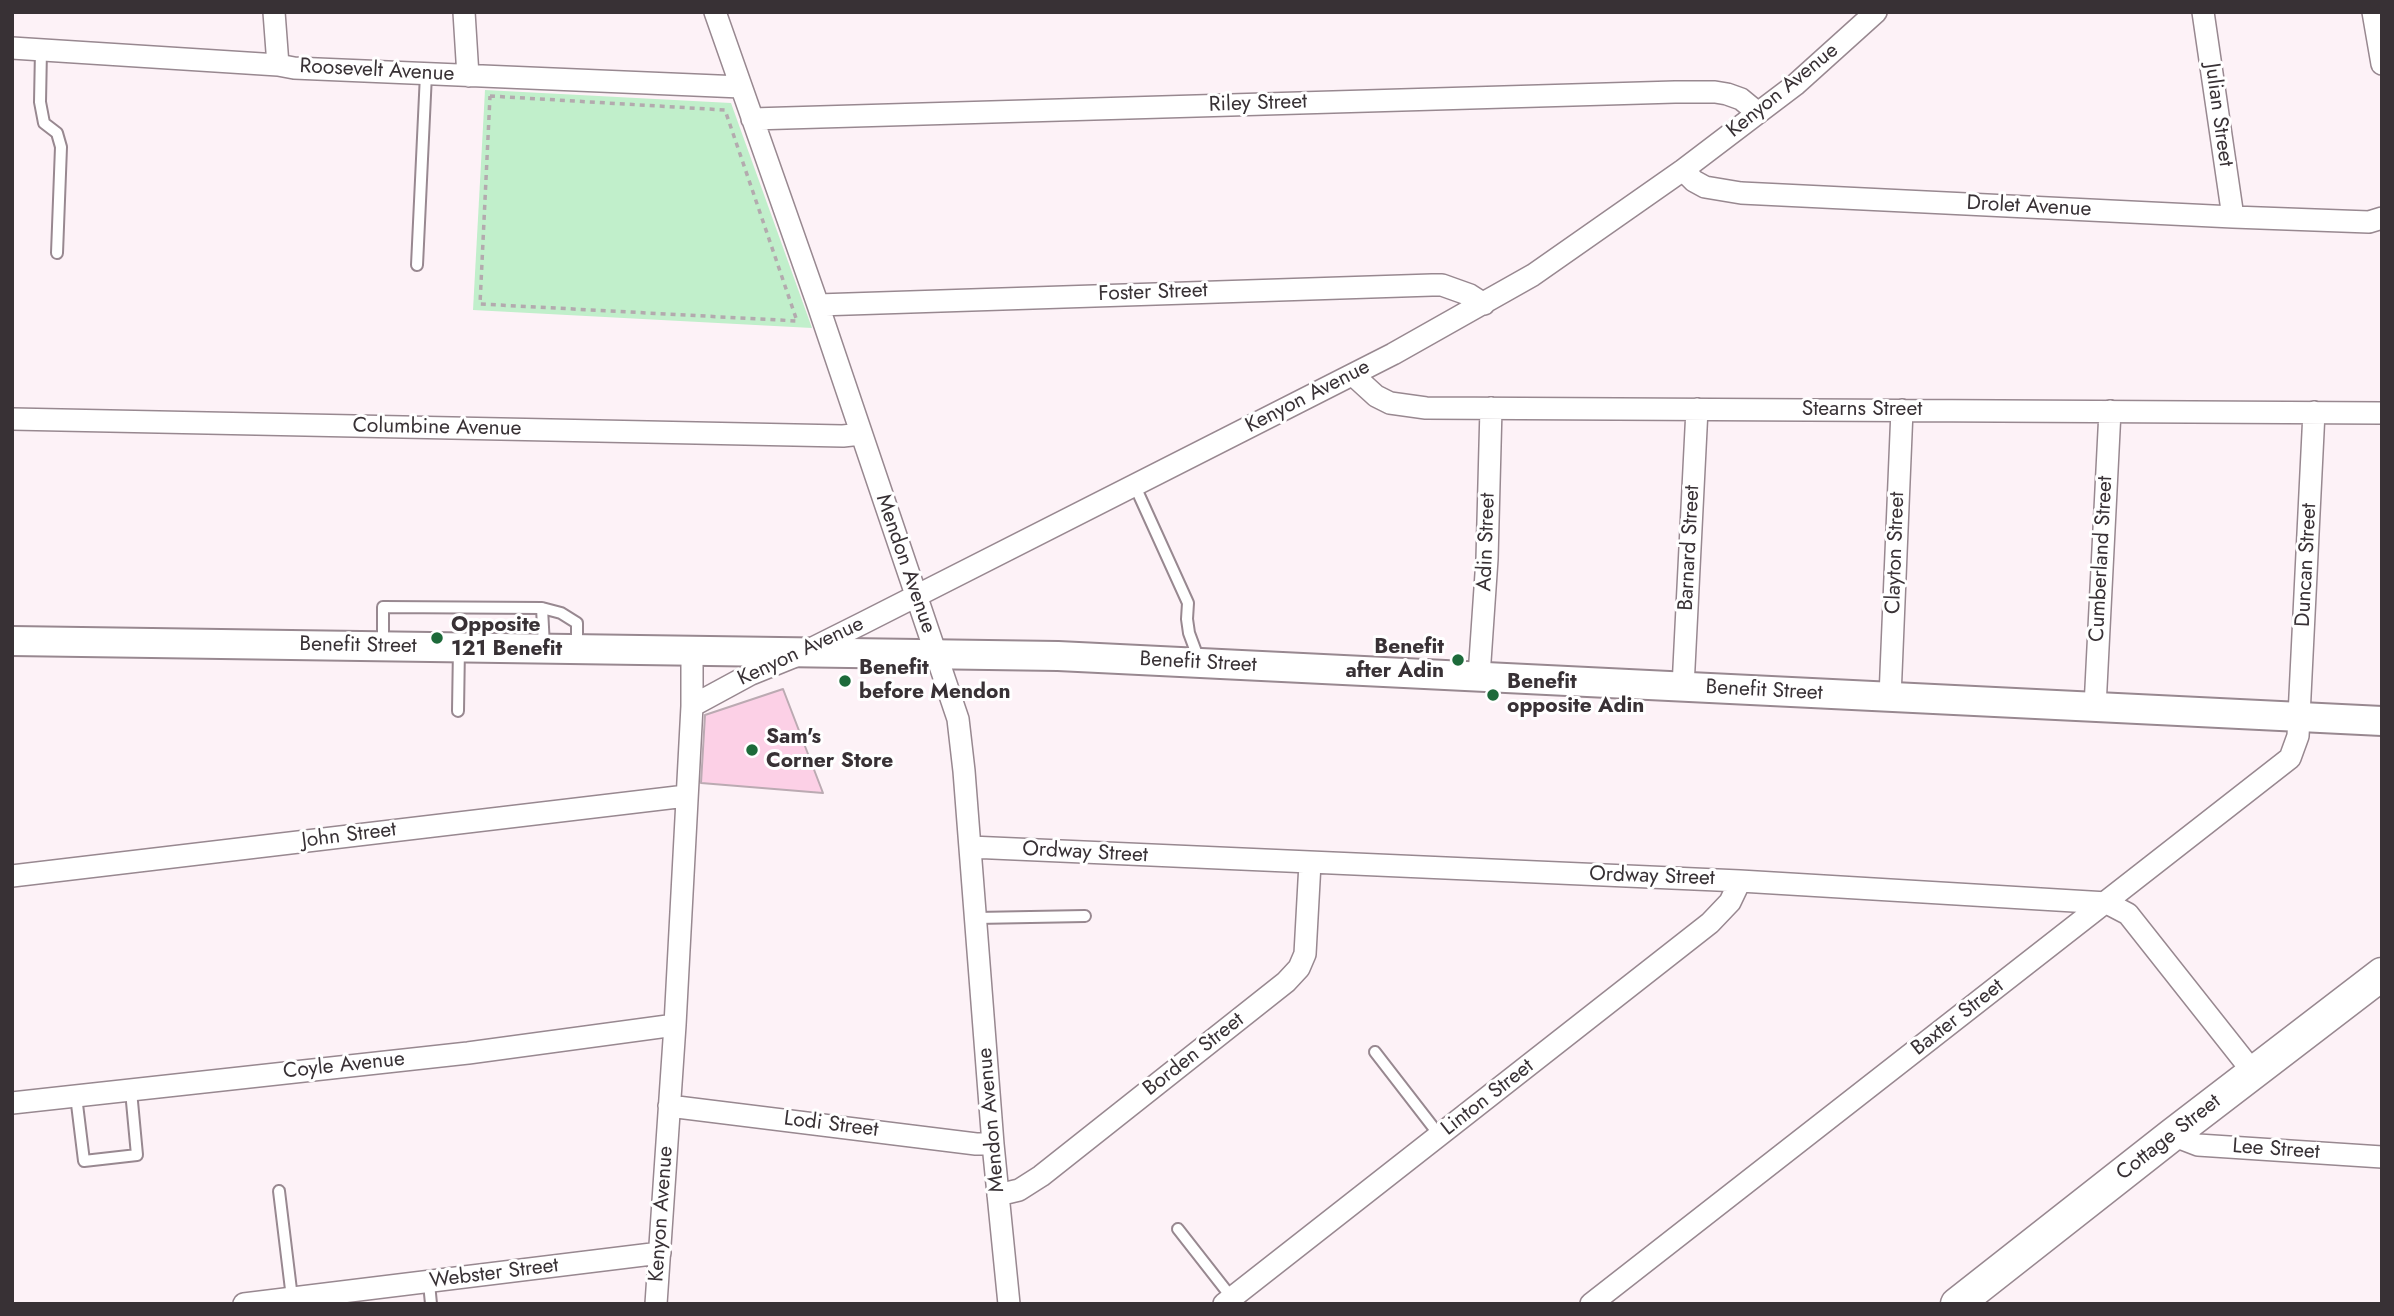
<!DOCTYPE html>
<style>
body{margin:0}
#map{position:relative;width:2394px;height:1316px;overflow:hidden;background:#fdf2f7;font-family:Jost,sans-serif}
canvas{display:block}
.frame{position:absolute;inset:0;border:14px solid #383135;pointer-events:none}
</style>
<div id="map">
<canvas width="2394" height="1316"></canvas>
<div class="frame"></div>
</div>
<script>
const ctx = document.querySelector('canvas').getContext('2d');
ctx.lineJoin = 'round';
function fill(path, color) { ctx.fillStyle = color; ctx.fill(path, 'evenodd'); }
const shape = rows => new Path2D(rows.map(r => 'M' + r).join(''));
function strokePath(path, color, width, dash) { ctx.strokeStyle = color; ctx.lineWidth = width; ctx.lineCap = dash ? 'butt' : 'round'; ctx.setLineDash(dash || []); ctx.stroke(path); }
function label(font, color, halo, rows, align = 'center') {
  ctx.font = font + ' Jost,sans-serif'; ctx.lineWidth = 6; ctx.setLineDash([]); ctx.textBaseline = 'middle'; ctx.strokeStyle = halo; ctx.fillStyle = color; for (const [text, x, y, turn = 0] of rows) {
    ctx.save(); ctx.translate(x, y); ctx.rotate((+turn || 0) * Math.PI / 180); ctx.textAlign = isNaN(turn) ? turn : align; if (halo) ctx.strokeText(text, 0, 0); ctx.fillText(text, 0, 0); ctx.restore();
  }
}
fill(shape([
 [485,90,731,103,812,328,473,310]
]), '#c1efcb');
const building = shape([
 [783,689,823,793,701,783,705,715,783,689]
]);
fill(building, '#fcd0e6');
strokePath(building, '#bbaab2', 2);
const lane = shape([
 [41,50,40,102,44,123,57,133,61,147,57,253],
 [417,265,426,74],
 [1134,484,1188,603,1187,619,1189,633,1199,660],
 [542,608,561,613,577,623,577,646],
 [383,646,383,607,542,608,544,646],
 [458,711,459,647],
 [976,918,1085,916],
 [1375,1052,1440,1136],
 [76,1096,84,1161,137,1155,131,1091],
 [279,1191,292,1298],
 [1178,1229,1232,1298],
 [429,1283,431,1304]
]);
const street = shape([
 [274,12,278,65],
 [464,12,468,76],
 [715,12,818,305,958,719,964,771,993,1144,1009,1304],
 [2203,12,2233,217],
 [2373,12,2382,64],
 [12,48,278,65,294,68,741,87],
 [752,119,1675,92,1715,92,1727,94,1741,99,1758,113],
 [1683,170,1694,181,1705,187,1741,193,2233,217,2369,222,2382,218],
 [818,305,1432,285,1442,285,1470,295,1484,304],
 [1353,375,1376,396,1390,403,1426,408,2382,413],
 [12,419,843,436,861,434],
 [1479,676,1487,559,1491,408],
 [1683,687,1697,409],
 [1890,697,1902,410],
 [692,706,751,674,803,653,863,623,1393,354,1533,275,1683,170,1758,113,1795,85,1876,12],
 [2095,707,2110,411],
 [970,847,1740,881,2107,903,2128,914,2253,1072],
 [12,876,686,796],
 [12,1103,468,1053,675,1025],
 [669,1106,976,1144,993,1144],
 [2172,1135,2198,1145,2382,1157],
 [998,1195,1019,1190,1041,1176,1286,982,1299,968,1305,954,1310,863],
 [244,1304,660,1253],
 [656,1304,675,1025,692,706,692,651],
 [1224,1304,1710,923,1730,902,1740,881],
 [1591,1304,2290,758,2298,736,2314,412]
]);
const secondary = shape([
 [12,641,1058,656,2382,721]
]);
const primary = shape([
 [1957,1304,2172,1135,2382,974]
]);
strokePath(lane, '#988890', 14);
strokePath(street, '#988890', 24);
strokePath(secondary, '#988890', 32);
strokePath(primary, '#988890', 35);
strokePath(shape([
 [490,96,725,110,797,321,480,304,490,96]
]), '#b3aaae', 3.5, [5, 5]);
strokePath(lane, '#fff', 10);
strokePath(street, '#fff', 21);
strokePath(secondary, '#fff', 28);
strokePath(primary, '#fff', 32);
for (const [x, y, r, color] of [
 [437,638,7,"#1d6a3a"],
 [1458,660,7,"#1d6a3a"],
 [845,681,7,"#1d6a3a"],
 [1493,695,7,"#1d6a3a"],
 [752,750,7,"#1d6a3a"]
]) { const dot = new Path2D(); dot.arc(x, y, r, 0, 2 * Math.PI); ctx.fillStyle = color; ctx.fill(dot); strokePath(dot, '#fff', 2.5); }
label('21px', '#383135', '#fff', [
 ["Roosevelt Avenue",377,71,3],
 ["Kenyon Avenue",1783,91,-39],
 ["Riley Street",1258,104,-2],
 ["Julian Street",2218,115,82],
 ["Drolet Avenue",2029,207,3],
 ["Foster Street",1153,293,-2],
 ["Kenyon Avenue",1308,397,-27],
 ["Stearns Street",1862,410],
 ["Columbine Avenue",437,428,1],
 ["Adin Street",1487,542,-88],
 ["Barnard Street",1690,548,-87],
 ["Clayton Street",1896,553,-88],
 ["Cumberland Street",2102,559,-87],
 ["Mendon Avenue",905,564,71],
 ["Duncan Street",2307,565,-87],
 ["Benefit Street",358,646,1],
 ["Kenyon Avenue",801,652,-25],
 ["Benefit Street",1198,663,3],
 ["Benefit Street",1764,691,3],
 ["John Street",349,836,-7],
 ["Ordway Street",1085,853,3],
 ["Ordway Street",1652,877,2],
 ["Baxter Street",1958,1018,-38],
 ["Borden Street",1194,1055,-38],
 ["Coyle Avenue",344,1066,-6],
 ["Linton Street",1488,1098,-38],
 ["Mendon Avenue",992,1120,-95],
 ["Lodi Street",831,1125,7],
 ["Cottage Street",2169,1138,-38],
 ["Lee Street",2276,1150,4],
 ["Kenyon Avenue",662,1214,-86],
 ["Webster Street",494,1274,-7]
]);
label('bold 21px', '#383135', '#fff', [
 ["Opposite",451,626],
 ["121 Benefit",451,650],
 ["Benefit",1444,648,"right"],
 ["after Adin",1444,672,"right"],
 ["Benefit",859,669],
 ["before Mendon",859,693],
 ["Benefit",1507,683],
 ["opposite Adin",1507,707],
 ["Sam's",766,738],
 ["Corner Store",766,762]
], 'left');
</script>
